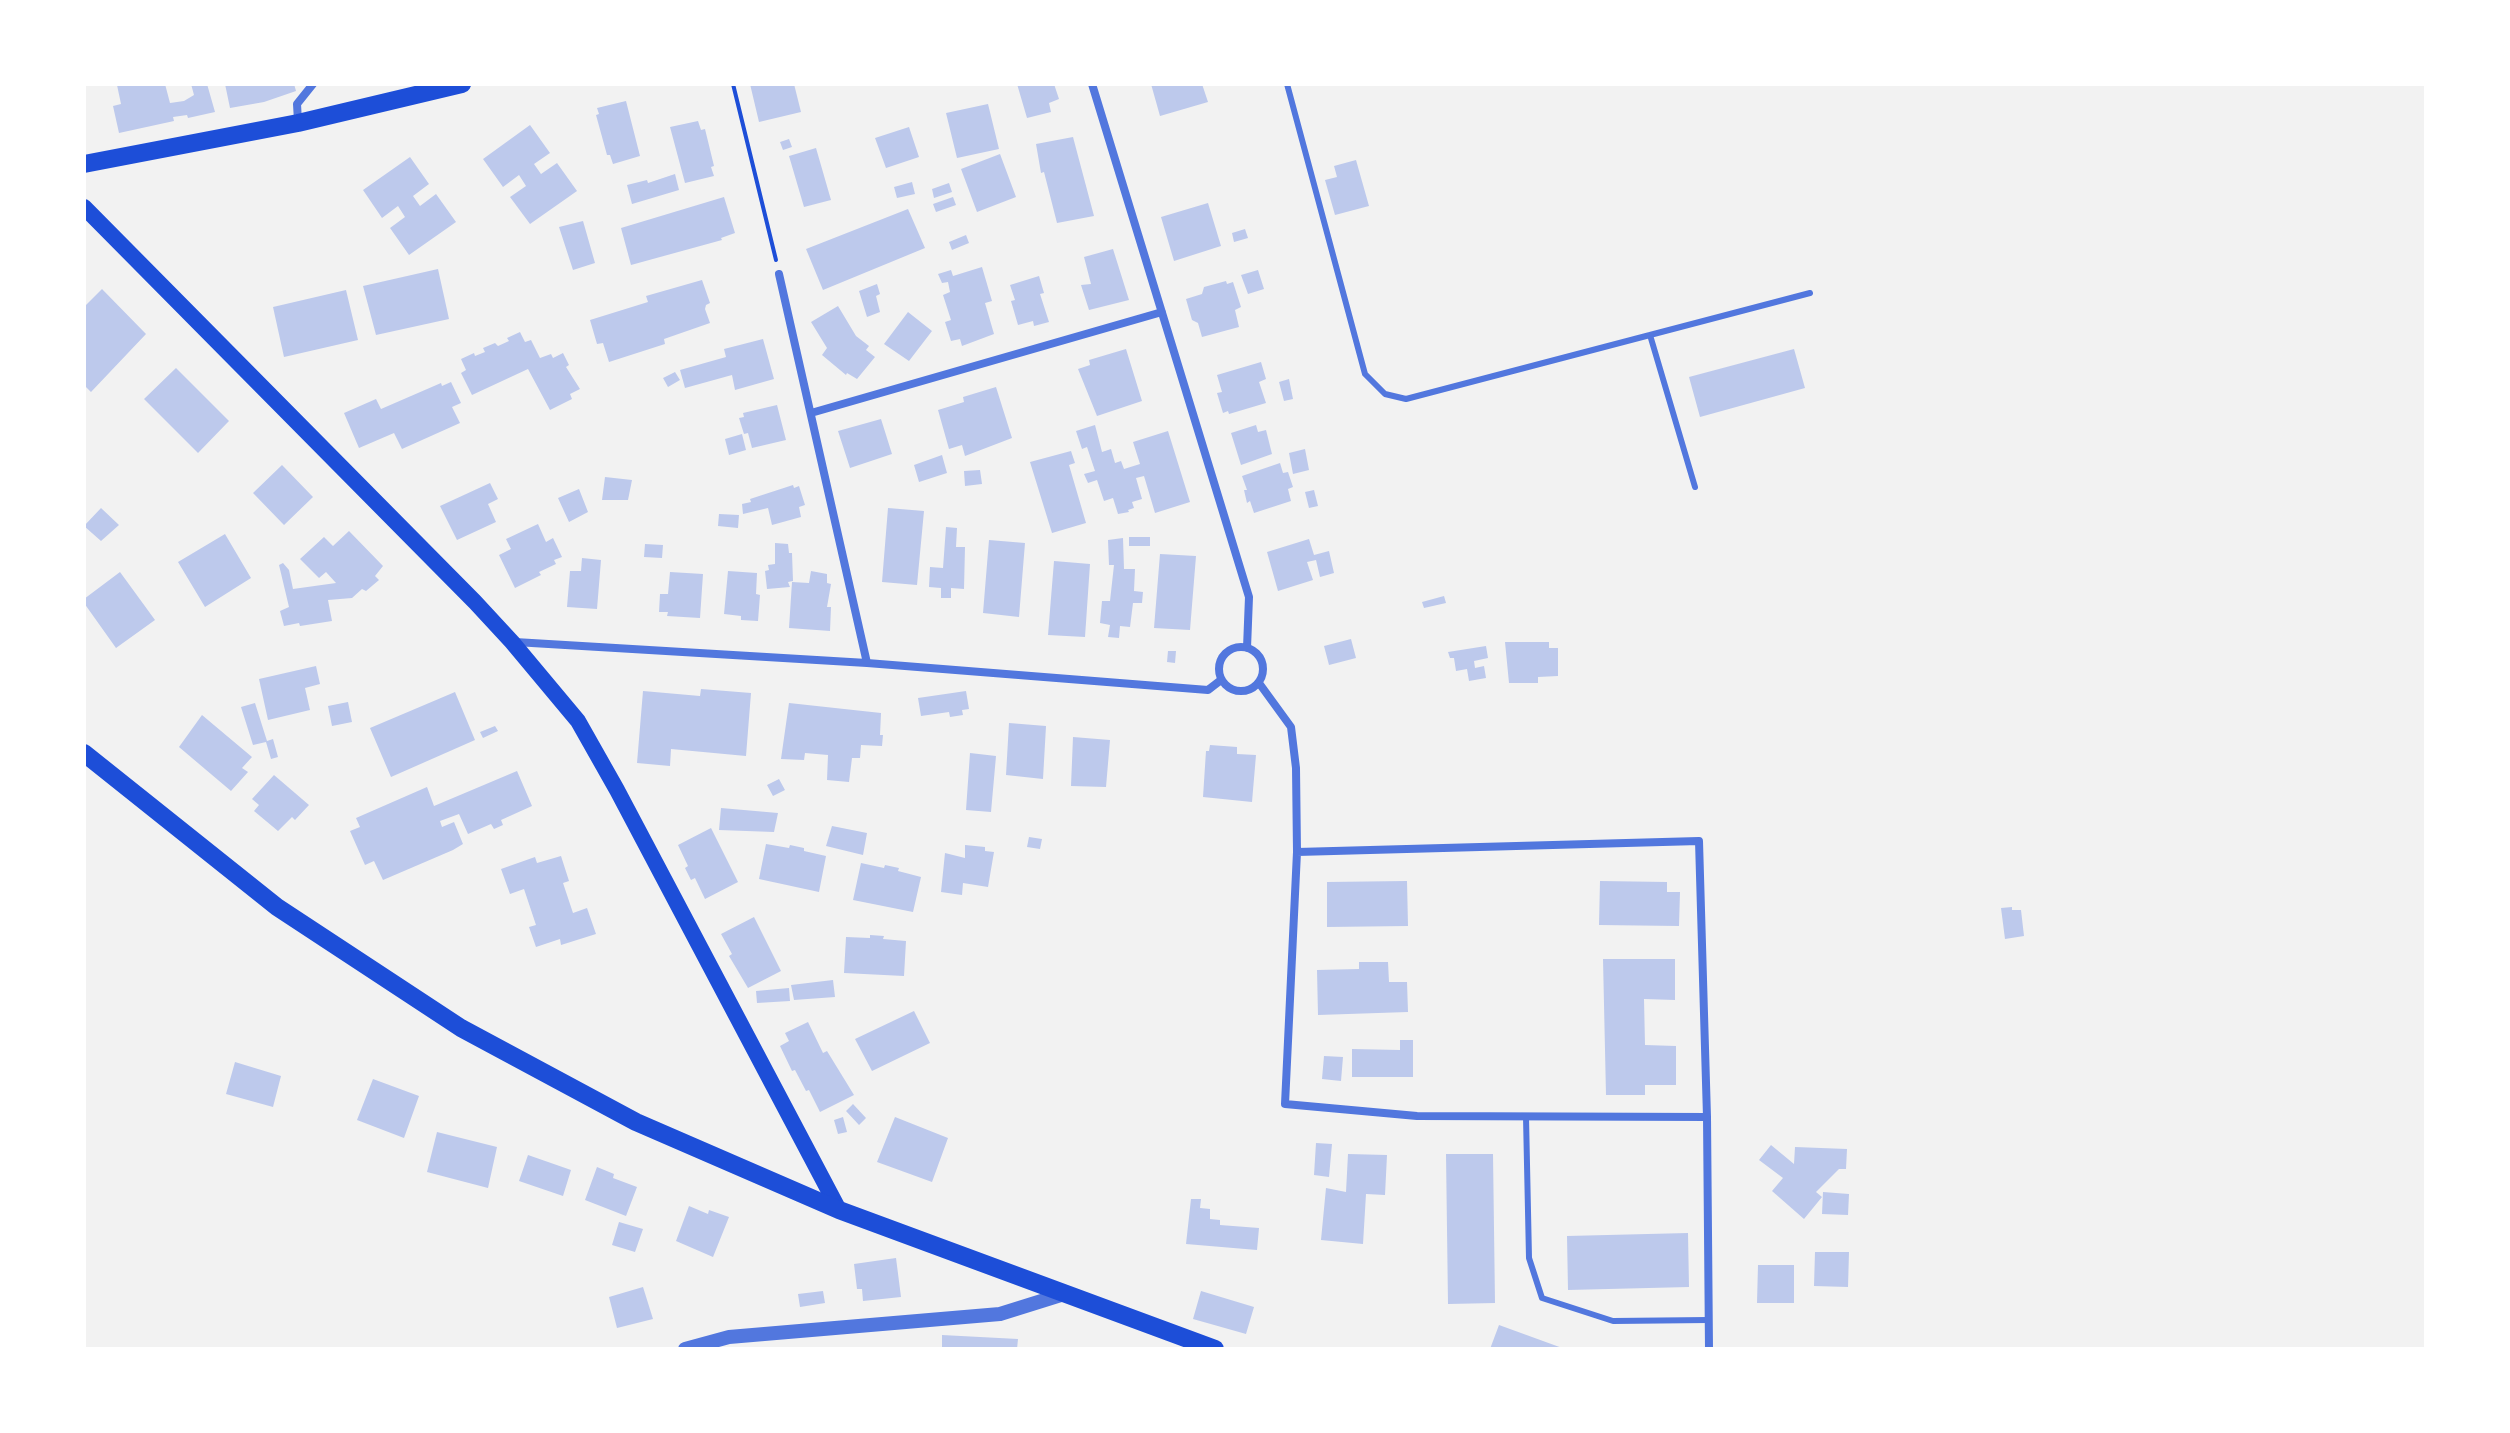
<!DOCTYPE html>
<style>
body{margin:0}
#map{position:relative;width:2510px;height:1433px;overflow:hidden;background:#f2f2f2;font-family:Commissioner,sans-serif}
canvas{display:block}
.frame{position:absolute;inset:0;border:86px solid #fff;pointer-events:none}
</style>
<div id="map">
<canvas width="2510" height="1433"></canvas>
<div class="frame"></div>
</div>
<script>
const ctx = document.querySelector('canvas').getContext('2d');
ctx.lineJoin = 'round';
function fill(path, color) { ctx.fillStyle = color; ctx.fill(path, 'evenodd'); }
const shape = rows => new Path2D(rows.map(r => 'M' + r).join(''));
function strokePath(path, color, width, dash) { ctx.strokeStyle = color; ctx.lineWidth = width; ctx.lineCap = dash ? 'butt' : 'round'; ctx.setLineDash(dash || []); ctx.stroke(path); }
fill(shape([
 [121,84,165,84,170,103,184,101,194,95,191,84,207,84,215,112,188,118,187,115,173,117,174,121,119,133,113,106,121,104,117,85],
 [225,84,294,84,296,91,264,102,230,108],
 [750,84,794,84,801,112,759,122],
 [1017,84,1054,84,1059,99,1049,103,1051,112,1027,118],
 [1151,84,1202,84,1208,102,1160,116],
 [626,101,640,156,613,164,610,155,607,155,596,115,599,114,597,108],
 [988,104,999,149,957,158,946,113],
 [698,121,701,130,705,129,714,166,711,167,714,176,685,183,670,127],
 [530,125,550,153,534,164,541,174,557,163,577,191,530,224,510,197,526,186,519,175,503,187,483,159],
 [909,127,919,157,886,168,875,138],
 [1073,137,1094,216,1057,223,1044,172,1041,173,1036,144],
 [789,139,792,147,783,150,780,142],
 [816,148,831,200,804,207,789,156],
 [1000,154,1016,197,977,212,961,169],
 [410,157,429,184,413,196,420,206,436,194,456,222,409,255,390,228,405,217,398,206,382,218,363,190],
 [1356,160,1369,206,1335,215,1325,180,1337,177,1334,166],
 [675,174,679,190,632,204,627,185,647,180,648,183],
 [912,182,915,194,897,198,894,187],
 [949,183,952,192,934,198,932,189],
 [724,197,735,233,721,238,722,240,631,265,621,228],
 [953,197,956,205,936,212,933,204],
 [1208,203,1221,246,1174,261,1161,217],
 [908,209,925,248,823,290,806,249],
 [583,221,595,263,573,270,559,227],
 [1245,229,1248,238,1234,242,1232,233],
 [966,235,969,243,952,250,949,242],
 [1113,249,1129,300,1089,310,1081,285,1091,284,1084,257],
 [982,267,992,301,985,303,994,334,962,346,960,339,951,341,945,322,951,320,943,295,950,292,948,282,942,283,938,274,951,270,953,276],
 [438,269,449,319,376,335,363,286],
 [1258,270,1264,289,1248,294,1241,275],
 [1039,276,1044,293,1040,294,1049,322,1034,326,1033,321,1018,325,1011,301,1015,300,1010,285],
 [702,280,710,303,706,305,705,309,710,323,664,339,665,344,609,362,603,343,597,344,590,320,648,302,646,296],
 [1226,281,1227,284,1233,282,1241,307,1235,310,1239,327,1202,337,1198,323,1192,320,1186,299,1202,294,1204,287],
 [877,284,880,294,876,296,880,312,867,317,859,291],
 [102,289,146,334,91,392,84,385,84,307],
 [346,290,358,340,284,357,273,307],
 [838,306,856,336,869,346,866,350,875,357,857,379,847,373,846,375,822,355,827,348,811,322],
 [908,312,932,331,909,361,884,344],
 [520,332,525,342,531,340,540,358,551,354,553,358,563,353,569,365,566,367,580,389,570,394,572,399,550,410,528,369,472,395,461,373,466,370,461,359,474,353,475,356,485,352,483,348,495,343,498,346,509,341,507,338],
 [763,339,774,379,735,390,732,375,685,388,680,370,726,357,724,349],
 [1126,349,1142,401,1097,416,1078,369,1090,365,1089,360],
 [1794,349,1805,388,1700,417,1689,377],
 [1261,362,1266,379,1259,382,1266,403,1229,414,1228,411,1223,413,1217,393,1222,392,1217,375],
 [176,368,229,421,198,453,144,399],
 [675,372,680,380,668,387,663,378],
 [1289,379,1293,399,1284,401,1279,382],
 [451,382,461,403,452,407,460,423,402,449,394,433,359,448,344,413,376,399,381,409,441,383,442,386],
 [996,387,1012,438,965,456,962,445,949,449,938,410,964,402,963,397],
 [777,405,786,440,752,448,748,433,744,434,739,418,744,417,743,413],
 [881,419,892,454,850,468,838,431],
 [1095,425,1102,452,1111,449,1115,463,1121,461,1124,469,1140,464,1133,442,1168,431,1190,502,1155,513,1144,476,1136,478,1142,499,1132,502,1134,508,1128,510,1129,512,1118,514,1113,498,1104,501,1097,480,1088,483,1084,474,1095,471,1087,447,1082,449,1076,431],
 [1256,425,1258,432,1266,430,1272,454,1241,465,1231,433],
 [742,434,746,450,729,455,725,439],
 [1305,449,1309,470,1293,474,1289,453],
 [1071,451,1075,463,1069,465,1086,523,1052,533,1030,462],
 [942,455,947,473,919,482,914,465],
 [1280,463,1283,473,1288,472,1293,487,1288,489,1291,501,1254,513,1250,501,1247,503,1244,490,1247,490,1242,476],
 [282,465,313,497,284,525,253,493],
 [980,470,982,484,965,486,964,471],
 [605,477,632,480,628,500,602,500],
 [490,483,498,499,488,504,496,522,457,540,440,506],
 [793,485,794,488,799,486,805,505,799,507,801,517,772,525,768,508,743,514,742,504,751,502,750,499],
 [579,489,588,512,569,522,558,498],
 [1314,490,1318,506,1309,508,1305,492],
 [101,508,119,525,101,541,84,526],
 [888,508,924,511,917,585,882,582],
 [719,514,739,515,738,528,718,526],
 [538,524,546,542,553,538,562,557,554,560,556,564,539,572,541,575,515,588,499,555,511,549,506,539],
 [946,527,957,528,956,547,965,547,964,589,951,588,951,598,941,598,941,588,929,587,930,567,943,568],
 [349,531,383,566,375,576,379,580,366,591,362,589,352,598,328,600,332,621,300,626,299,623,284,626,280,611,289,607,279,565,283,563,289,570,293,589,336,583,326,572,319,578,300,559,324,537,333,546],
 [225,534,251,578,205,607,178,562],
 [1129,537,1150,537,1150,546,1129,546],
 [1123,538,1124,569,1135,569,1134,591,1143,592,1142,603,1133,603,1130,627,1120,626,1119,638,1108,637,1110,625,1100,623,1102,601,1110,601,1114,565,1109,565,1108,540],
 [1309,539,1314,555,1329,551,1334,573,1320,577,1316,560,1307,562,1313,580,1278,591,1267,552],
 [989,540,1025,543,1019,617,983,613],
 [775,543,788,544,789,553,792,553,793,581,788,582,790,587,767,589,765,571,769,570,768,565,775,564],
 [645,544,663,545,662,558,644,557],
 [1160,554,1196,556,1190,630,1154,628],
 [582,558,601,560,597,609,567,607,570,571,581,571],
 [1054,561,1090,564,1085,637,1048,635],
 [728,571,757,573,756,594,760,595,758,621,741,620,741,616,724,614],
 [811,571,827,574,827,583,831,584,827,607,831,607,830,631,789,628,792,582,809,583],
 [120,572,155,620,116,648,84,603,84,599],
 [670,572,703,574,700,618,667,616,668,612,659,612,660,594,668,594],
 [1444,596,1446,603,1424,608,1422,602],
 [1351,639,1356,658,1329,665,1324,646],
 [1505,642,1549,642,1549,648,1558,648,1558,676,1538,677,1538,683,1509,683],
 [1486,646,1488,658,1474,661,1475,668,1484,666,1486,678,1469,681,1467,669,1456,671,1454,658,1450,658,1448,652],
 [1168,651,1176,651,1175,663,1167,662],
 [316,666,320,684,305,688,310,710,268,720,259,679],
 [701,689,751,693,746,756,671,749,670,766,637,763,643,691,700,696],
 [966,691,969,709,962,710,963,715,950,717,949,712,921,716,918,698],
 [455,692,475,740,391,777,370,728],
 [348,702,352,722,332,726,328,706],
 [255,703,267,741,273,739,278,757,271,759,266,742,253,745,241,707],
 [789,703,881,713,880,735,883,735,882,746,861,745,860,758,852,758,849,782,827,780,828,755,805,753,804,760,781,759],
 [202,715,252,757,242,768,248,772,231,791,179,747],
 [1009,723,1046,726,1043,779,1006,775],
 [495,726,498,731,483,738,480,732],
 [1073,737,1110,740,1106,787,1071,786],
 [1210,745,1237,747,1237,754,1256,755,1252,802,1203,797,1206,751,1209,751],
 [970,753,996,756,991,812,966,810],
 [517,771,532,806,501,820,503,825,494,829,491,824,468,834,459,814,440,821,442,827,454,822,463,844,453,850,383,880,374,861,365,865,350,831,360,827,356,818,427,787,434,806],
 [274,775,309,805,295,820,292,817,278,831,254,811,259,805,252,799],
 [779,779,785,790,773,796,767,785],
 [721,808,778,813,774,832,719,830],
 [832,826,867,833,863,855,826,846],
 [711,828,738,882,705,899,695,878,691,880,685,868,688,866,678,845],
 [1029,837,1042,839,1040,849,1027,847],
 [766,844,789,848,790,845,804,848,804,851,826,856,819,892,759,879],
 [965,845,985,847,985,851,994,852,988,887,963,883,962,895,941,892,945,853,965,858],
 [561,856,569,881,563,883,573,913,587,908,596,934,561,945,560,939,536,947,529,927,536,925,524,889,510,894,501,869,535,857,537,863],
 [861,863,884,868,885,865,899,868,898,871,921,877,913,912,853,900],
 [1407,881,1408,926,1327,927,1327,882],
 [1600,881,1667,882,1667,892,1680,892,1679,926,1599,925],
 [2012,907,2012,910,2021,910,2024,936,2005,939,2001,908],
 [754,917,781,971,748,988,729,956,732,954,721,934],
 [870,935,884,936,883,939,906,941,904,976,844,973,846,937,870,938],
 [1603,959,1675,959,1675,1000,1644,999,1645,1045,1676,1046,1676,1085,1645,1085,1645,1095,1606,1095],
 [1359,962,1388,962,1389,982,1407,982,1408,1012,1318,1015,1317,970,1359,969],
 [833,980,835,997,794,1000,791,985],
 [789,988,790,1001,757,1003,756,991],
 [914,1011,930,1043,872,1071,855,1039],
 [808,1022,823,1053,827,1051,854,1095,820,1112,809,1090,806,1091,795,1070,792,1071,780,1046,789,1041,785,1033],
 [1400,1040,1413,1040,1413,1077,1352,1077,1352,1049,1400,1050],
 [1324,1056,1343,1057,1341,1081,1322,1079],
 [235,1062,281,1076,273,1107,226,1094],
 [373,1079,419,1096,404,1138,357,1120],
 [853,1104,866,1118,859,1125,846,1111],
 [843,1117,847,1132,838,1134,834,1120],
 [895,1117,948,1138,932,1182,877,1162],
 [437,1132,497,1147,488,1188,427,1172],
 [1316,1143,1332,1144,1329,1177,1314,1175],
 [1771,1145,1794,1164,1795,1147,1847,1149,1846,1169,1839,1169,1816,1192,1822,1197,1804,1219,1772,1191,1783,1178,1759,1160],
 [1348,1154,1387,1155,1385,1195,1366,1194,1363,1244,1321,1240,1326,1188,1346,1192],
 [1446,1154,1493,1154,1495,1303,1448,1304],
 [528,1155,571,1170,563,1196,519,1181],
 [597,1167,614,1174,613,1178,637,1187,626,1216,585,1200],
 [1823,1192,1849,1194,1848,1215,1822,1214],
 [1191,1199,1201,1199,1200,1208,1210,1209,1210,1219,1220,1220,1220,1225,1259,1228,1257,1250,1186,1244],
 [689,1206,708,1214,709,1210,729,1217,713,1257,676,1241],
 [619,1222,643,1229,635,1252,612,1245],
 [1688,1233,1689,1287,1568,1290,1567,1236],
 [1815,1252,1849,1252,1848,1287,1814,1286],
 [896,1258,901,1297,863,1301,862,1289,857,1289,854,1264],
 [1758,1265,1794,1265,1794,1303,1757,1303],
 [643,1287,653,1319,617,1328,609,1297],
 [823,1291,825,1303,800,1307,798,1294],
 [1201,1291,1254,1307,1246,1334,1193,1319],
 [1499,1325,1565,1349,1490,1349],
 [942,1335,1018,1339,1017,1349,942,1349]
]), '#bdc9ec');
strokePath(shape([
 [733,84,776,260]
]), '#1d4ed8', 4);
strokePath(shape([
 [1287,84,1365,374,1385,394,1406,399,1810,293],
 [1650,335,1695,487],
 [1526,1117,1529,1258,1542,1298,1613,1321,1708,1320]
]), '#5277de', 6);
strokePath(shape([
 [1092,84,1249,597,1247,648],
 [298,121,297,104,313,84],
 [779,274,867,663],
 [811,413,1162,312],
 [515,642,867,663,1208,690,1221,680],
 '1219 669a22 22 0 1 1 44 0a22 22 0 1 1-44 0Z',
 [1259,683,1291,727,1296,768,1297,852,1285,1104,1417,1116,1707,1117],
 [1297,852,1699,841,1707,1117,1709,1349]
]), '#5277de', 8);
strokePath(shape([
 [685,1349,729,1337,1000,1314,1064,1294]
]), '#5277de', 14);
strokePath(shape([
 [84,207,475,602,512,642,578,721,617,790,839,1210]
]), '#1d4ed8', 16);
strokePath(shape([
 [84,164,298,123,462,84],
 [84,753,277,907,461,1028,636,1122,839,1210,1215,1349]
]), '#1d4ed8', 18);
</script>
